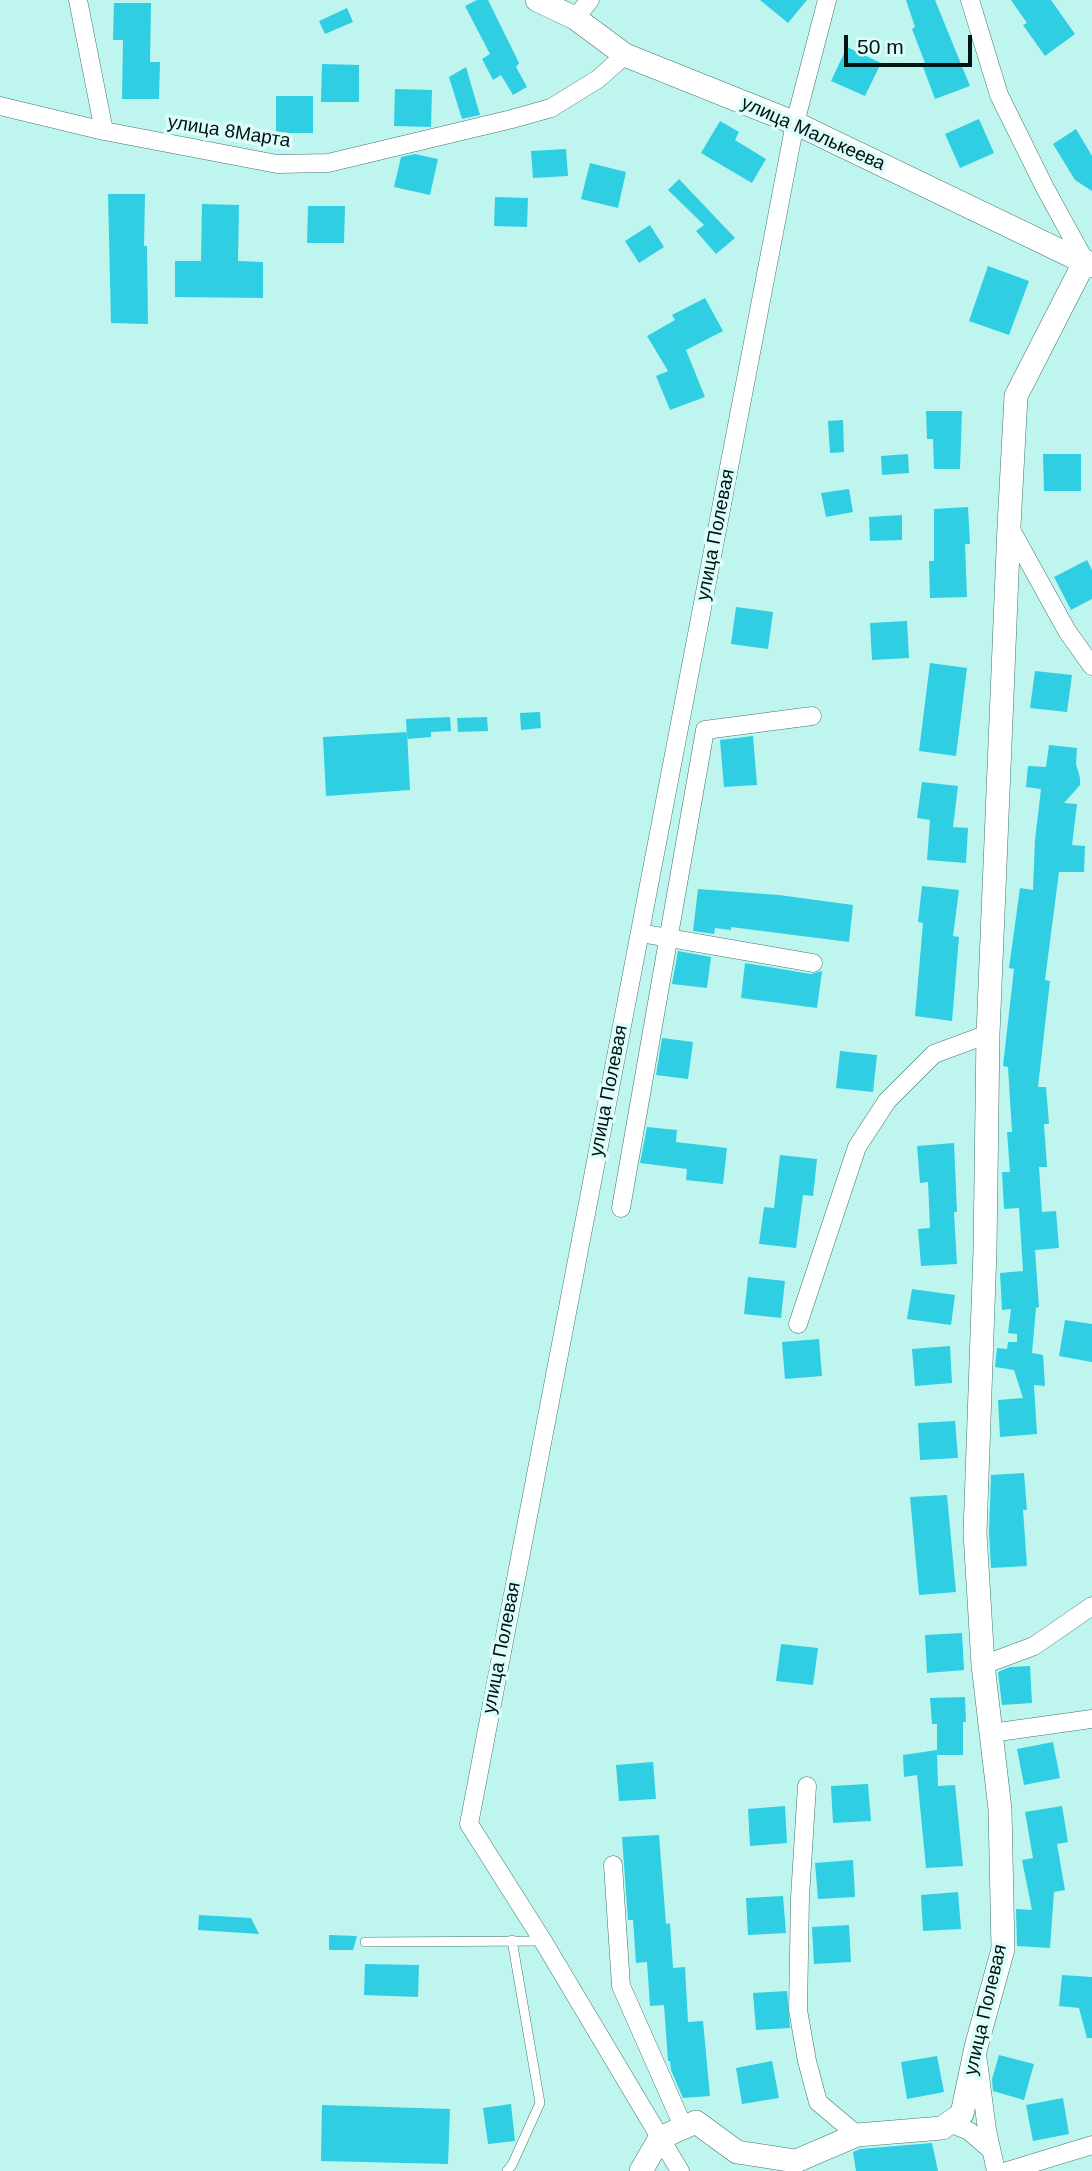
<!DOCTYPE html>
<meta charset="utf-8">
<style>
body{margin:0}
#map{position:relative;width:1092px;height:2171px;overflow:hidden;background:#bff5ef;font-family:Helvetica,sans-serif}
canvas{display:block}
.scale{position:absolute;left:844px;top:35px;width:128px;height:32px;box-sizing:border-box;border:4px solid #011412;border-top:0;padding-left:9px;font-size:21px;line-height:24px;white-space:nowrap;color:#011412;-webkit-text-stroke:5px #ddfdfa;paint-order:stroke}
</style>
<div id="map">
<canvas width="1092" height="2171"></canvas>
<div class="scale">50 m</div>
</div>
<script>
const ctx = document.querySelector('canvas').getContext('2d');
ctx.lineJoin = 'round';
function fill(path, color) { ctx.fillStyle = color; ctx.fill(path, 'evenodd'); }
const shape = rows => new Path2D(rows.map(r => 'M' + r).join(''));
function strokePath(path, color, width, dash) { ctx.strokeStyle = color; ctx.lineWidth = width; ctx.lineCap = dash ? 'butt' : 'round'; ctx.setLineDash(dash || []); ctx.stroke(path); }
function label(font, color, halo, rows, align = 'center') {
  ctx.font = font + ' Helvetica,sans-serif'; ctx.lineWidth = 7; ctx.setLineDash([]); ctx.textBaseline = 'middle'; ctx.strokeStyle = halo; ctx.fillStyle = color; for (const [text, x, y, turn = 0] of rows) {
    ctx.save(); ctx.translate(x, y); ctx.rotate((+turn || 0) * Math.PI / 180); ctx.textAlign = isNaN(turn) ? turn : align; if (halo) ctx.strokeText(text, 0, 0); ctx.fillText(text, 0, 0); ctx.restore();
  }
}
fill(shape([
 [477,0,488,0,519,63,516,67,527,87,513,95,501,75,493,80,482,59,490,54,465,6],
 [760,0,807,0,788,23],
 [906,0,935,0,970,86,935,99,922,64,925,63,912,29,915,27],
 [1011,0,1051,0,1075,34,1045,56,1023,25,1027,23],
 [114,3,151,3,150,62,160,62,159,99,122,99,123,40,113,40],
 [347,8,353,22,325,34,319,21],
 [847,47,881,63,865,96,831,81],
 [322,64,359,65,359,102,321,102],
 [466,67,480,115,462,119,449,77],
 [395,89,432,90,431,127,394,126],
 [276,96,313,96,313,133,276,133],
 [979,119,994,153,960,168,945,134],
 [720,121,739,132,735,140,766,159,752,183,701,153],
 [1076,129,1092,156,1092,191,1075,180,1053,144],
 [566,149,568,176,533,178,531,151],
 [415,154,438,159,430,195,394,187,401,157],
 [590,163,626,172,618,208,581,199],
 [679,179,735,238,716,254,696,231,704,225,668,190],
 [108,194,145,194,144,246,147,246,148,324,111,323],
 [495,197,528,198,527,227,494,226],
 [202,204,239,205,238,261,263,262,263,298,175,297,175,261,201,261],
 [308,206,345,206,344,243,307,243],
 [650,225,664,247,639,263,625,241],
 [988,266,1029,281,1009,335,969,321],
 [705,298,723,331,686,350,705,397,670,410,656,376,668,371,647,336,675,320,672,315],
 [926,411,962,411,960,469,934,469,933,439,927,439],
 [843,420,844,452,830,453,828,421],
 [908,454,909,473,882,475,881,456],
 [1043,454,1081,454,1081,491,1044,491],
 [849,489,853,512,826,517,821,493],
 [968,507,970,544,965,544,967,597,930,598,929,561,934,561,934,509],
 [902,515,902,540,870,541,869,517],
 [1087,560,1092,570,1092,599,1071,610,1054,577],
 [736,607,773,612,768,649,731,644],
 [907,621,909,658,872,660,870,623],
 [930,663,967,668,956,756,919,751],
 [1035,671,1072,675,1067,712,1030,708],
 [540,712,541,728,521,730,520,713],
 [450,717,451,731,431,732,431,737,407,739,406,719],
 [487,717,488,731,458,732,457,718],
 [407,732,410,790,326,796,323,737],
 [753,736,757,785,724,787,720,740],
 [1049,745,1077,748,1076,764,1080,778,1080,785,1064,803,1077,804,1072,845,1085,846,1084,872,1059,872,1045,980,1050,981,1038,1087,1046,1087,1049,1124,1044,1124,1047,1167,1039,1167,1042,1212,1056,1211,1059,1248,1035,1250,1039,1307,1036,1308,1032,1353,1043,1355,1045,1386,1034,1385,1037,1434,1000,1437,998,1400,1023,1398,1014,1370,995,1367,997,1348,1007,1349,1008,1342,1017,1342,1017,1334,1008,1333,1011,1309,1002,1310,1000,1273,1023,1271,1019,1208,1004,1209,1002,1172,1010,1172,1007,1132,1012,1132,1008,1067,1003,1066,1014,969,1009,968,1020,888,1033,890,1035,840,1041,789,1026,787,1028,766,1046,767],
 [922,782,958,786,953,827,968,828,966,863,927,860,930,820,917,818],
 [922,886,959,890,953,936,959,937,952,1021,915,1016,923,923,918,922],
 [698,889,779,895,853,905,849,942,731,927,731,930,715,928,714,934,693,931],
 [678,951,711,957,707,988,672,984],
 [745,963,811,974,822,971,817,1008,741,998],
 [662,1038,693,1042,688,1079,656,1075],
 [840,1051,877,1055,873,1092,836,1088],
 [647,1127,677,1130,676,1142,727,1148,723,1184,686,1180,687,1169,640,1163],
 [954,1143,957,1212,954,1212,957,1264,921,1266,918,1229,930,1228,928,1182,920,1183,917,1146],
 [780,1155,817,1159,813,1196,803,1195,796,1248,759,1244,764,1207,774,1208],
 [748,1277,785,1281,781,1318,744,1314],
 [912,1289,955,1295,951,1325,907,1319],
 [1065,1320,1092,1324,1092,1362,1059,1356],
 [819,1339,822,1376,785,1379,782,1342],
 [950,1346,952,1383,915,1386,912,1349],
 [955,1421,958,1458,920,1460,918,1423],
 [1024,1473,1027,1510,1023,1510,1027,1566,991,1568,989,1533,991,1475],
 [947,1495,956,1592,919,1595,910,1497],
 [962,1633,964,1670,927,1673,925,1635],
 [781,1644,818,1648,813,1685,776,1681],
 [1030,1666,1032,1703,1002,1705,998,1672,1010,1667],
 [965,1697,966,1722,963,1722,963,1755,937,1755,937,1724,932,1724,930,1698],
 [1053,1742,1060,1778,1024,1785,1017,1749],
 [937,1750,938,1786,955,1785,963,1866,926,1868,917,1775,904,1777,903,1755],
 [653,1762,656,1799,619,1801,616,1765],
 [868,1784,871,1821,833,1823,831,1786],
 [785,1806,787,1843,750,1846,748,1809],
 [1062,1806,1068,1842,1057,1844,1065,1890,1054,1892,1050,1948,1017,1946,1016,1909,1032,1910,1022,1860,1033,1858,1025,1812],
 [659,1835,666,1924,670,1923,673,1968,685,1967,688,2022,703,2021,710,2096,683,2098,671,2070,670,2061,668,2061,664,2005,650,2006,647,1962,636,1963,633,1920,628,1920,622,1837],
 [853,1860,855,1897,818,1899,815,1863],
 [958,1892,961,1929,923,1931,921,1895],
 [783,1896,786,1933,748,1935,746,1898],
 [199,1915,251,1918,259,1934,198,1930],
 [849,1925,851,1962,814,1964,812,1927],
 [329,1935,357,1936,353,1950,329,1950],
 [365,1964,419,1965,418,1997,364,1995],
 [1062,1975,1092,1977,1092,2038,1087,2038,1079,2008,1059,2006],
 [787,1991,790,2028,756,2030,753,1993],
 [999,2055,1034,2064,1024,2100,993,2091,992,2079],
 [937,2056,944,2092,907,2099,901,2062],
 [772,2061,779,2098,742,2104,736,2068],
 [1063,2098,1069,2134,1033,2141,1026,2105],
 [511,2104,515,2141,488,2144,483,2108],
 [322,2105,450,2109,448,2164,321,2161],
 [932,2143,938,2171,856,2171,853,2152,860,2149]
]), '#2fcee3');
const service = shape([
 [365,1942,541,1941],
 [507,2171,512,2165,540,2103,512,1940]
]);
const minor = shape([
 [78,0,104,131,277,164,328,163,512,119,551,108,598,79,625,55],
 [970,0,999,95,1045,188,1085,261],
 [575,18,590,0],
 [0,106,104,131],
 [1009,526,1067,631,1092,666],
 [640,933,813,963],
 [621,1208,705,730,812,716],
 [798,1324,857,1147,887,1101,934,1054,988,1034],
 [983,1665,1034,1646,1092,1606],
 [991,1733,1092,1719],
 [807,1786,800,1897,798,2010,807,2061,818,2102,857,2135],
 [613,1865,621,1986,683,2126],
 [978,2061,987,2130,996,2171],
 [949,2123,969,2131,991,2150],
 [680,2171,543,1941,469,1824,795,123,827,0],
 [1007,2171,1092,2145]
]);
const tertiary = shape([
 [537,0,575,18,625,55,795,123,1092,266],
 [641,2171,660,2138,696,2122,737,2152,796,2161,857,2135,942,2128,962,2114,976,2047,1003,1949,1000,1809,983,1665,975,1533,985,1250,988,1034,1009,526,1016,396,1085,261]
]);
strokePath(service, '#427570', 10);
strokePath(minor, '#427570', 19);
strokePath(tertiary, '#427570', 24);
strokePath(service, '#fff', 9);
strokePath(minor, '#fff', 18);
strokePath(tertiary, '#fff', 23);
label('19px', '#011412', '#ddfdfa', [
 ["улица 8Марта",229,132,9],
 ["улица Малькеева",813,134,24],
 ["улица Полевая",716,535,-79],
 ["улица Полевая",609,1091,-79],
 ["улица Полевая",502,1648,-79],
 ["улица Полевая",986,2010,-77]
]);
</script>
